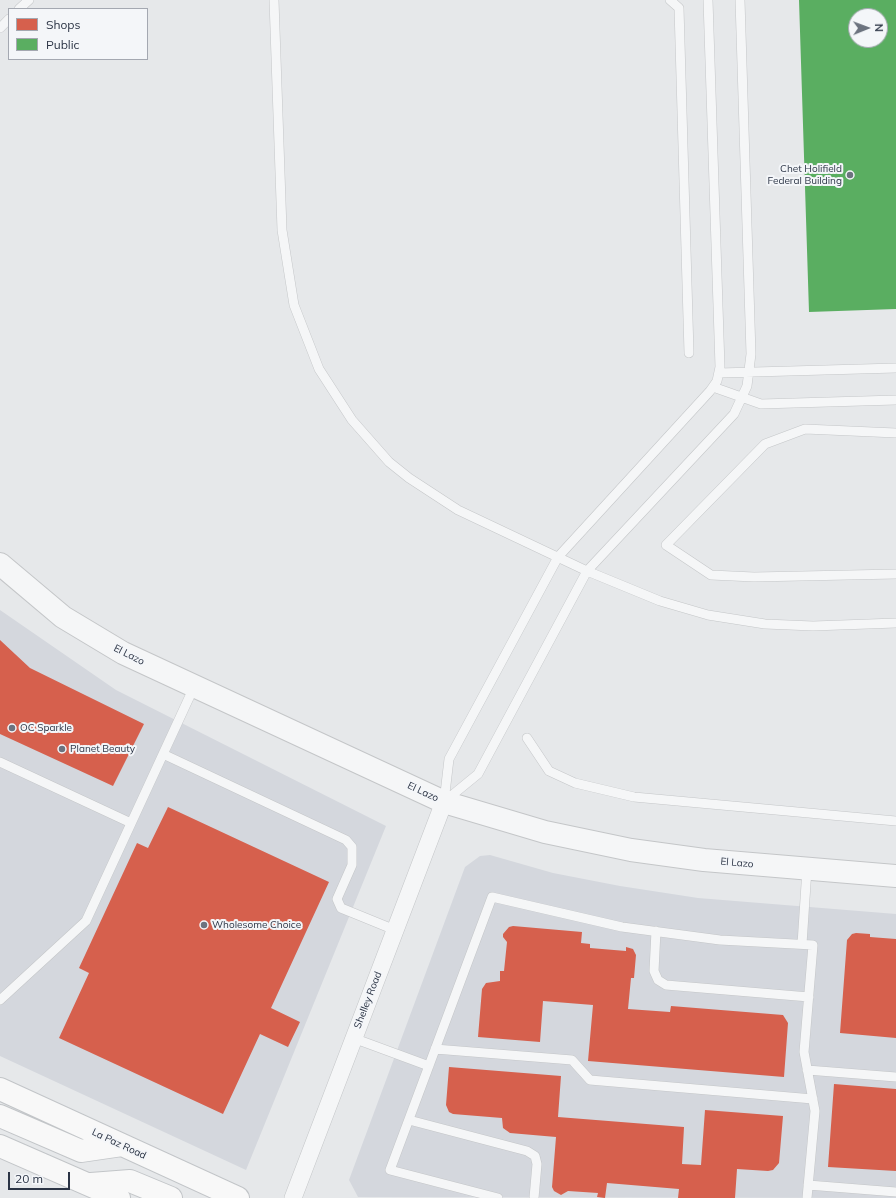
<!DOCTYPE html>
<style>
body{margin:0}
#map{position:relative;width:896px;height:1198px;overflow:hidden;background:#e6e8ea;font-family:Mulish,sans-serif}
canvas{display:block}
.legend{position:absolute;left:8px;top:8px;width:140px;height:52px;box-sizing:border-box;background:#f4f6f9;border:1px solid #a4a8b1;margin:0;padding:5px 7px;list-style:none;font-size:12px;color:#2b3445}
.legend li{display:flex;align-items:center;gap:8px;height:20px}
.legend b{width:20px;border:1px solid #a4a8b1}
.north{position:absolute;left:848px;top:8px;width:40px;height:40px;box-sizing:border-box;background:#f4f6f9;border:1px solid #a4a8b1;border-radius:50%;rotate:89deg;font-size:11px;font-weight:700;line-height:16px;text-align:center;color:#2b3445}
.north::after{content:'';display:block;margin:auto;width:14px;height:18px;background:#6c737f;clip-path:polygon(50% 0,100% 100%,50% 72%,0 100%)}
.scale{position:absolute;left:8px;top:1172px;width:62px;height:18px;box-sizing:border-box;border:2px solid #2b3445;border-top:0;padding-left:5px;font-size:12px;line-height:14px;white-space:nowrap;color:#2b3445;-webkit-text-stroke:3px #f4f6f9;paint-order:stroke}
</style>
<div id="map">
<canvas width="896" height="1198"></canvas>
<ul class="legend">
<li><b style="height:11px;background:#d6604d"></b>Shops</li>
<li><b style="height:11px;background:#5aae61"></b>Public</li>
</ul>
<div class="north">N</div>
<div class="scale">20 m</div>
</div>
<script>
const ctx = document.querySelector('canvas').getContext('2d');
ctx.lineJoin = 'round';
function fill(path, color) { ctx.fillStyle = color; ctx.fill(path, 'evenodd'); }
const shape = rows => new Path2D(rows.map(r => 'M' + r).join(''));
function strokePath(path, color, width, dash) { ctx.strokeStyle = color; ctx.lineWidth = width; ctx.lineCap = dash ? 'butt' : 'round'; ctx.setLineDash(dash || []); ctx.stroke(path); }
function label(font, color, halo, rows, align = 'center') {
  ctx.font = font + ' Mulish,sans-serif'; ctx.lineWidth = 4; ctx.setLineDash([]); ctx.textBaseline = 'middle'; ctx.strokeStyle = halo; ctx.fillStyle = color; for (const [text, x, y, turn = 0] of rows) {
    ctx.save(); ctx.translate(x, y); ctx.rotate((+turn || 0) * Math.PI / 180); ctx.textAlign = isNaN(turn) ? turn : align; if (halo) ctx.strokeText(text, 0, 0); ctx.fillText(text, 0, 0); ctx.restore();
  }
}
fill(shape([
 [0,610,116,690,386,826,246,1170,0,1056],
 [490,855,553,873,620,886,698,898,896,914,896,1198,358,1197,349,1180,465,867,480,856]
]), '#d4d7dd');
fill(shape([
 [0,640,30,668,144,724,113,786,0,734],
 [168,807,329,882,271,1008,300,1022,288,1047,260,1034,223,1114,59,1038,89,973,79,968,137,843,148,848],
 [513,926,582,932,581,943,590,944,590,948,626,951,626,947,633,949,636,955,634,978,631,978,628,1009,670,1012,671,1006,783,1015,788,1023,784,1077,588,1061,593,1005,543,1001,540,1042,478,1037,482,989,486,983,500,981,500,971,504,971,507,942,503,937,503,934,509,927],
 [856,933,870,934,870,937,896,939,896,1038,840,1033,847,940,852,934],
 [449,1067,561,1076,558,1117,684,1127,682,1164,701,1165,705,1110,783,1116,779,1163,773,1170,768,1171,737,1169,735,1198,678,1198,679,1189,607,1183,605,1198,597,1197,598,1193,568,1191,561,1195,554,1191,552,1187,556,1137,510,1133,503,1128,502,1118,453,1114,449,1112,446,1105],
 [834,1084,896,1089,896,1171,828,1167]
]), '#d6604d');
fill(shape([
 [799,0,896,0,896,309,809,312],
 [856,16,880,16,880,40,856,40]
]), '#5aae61');
const service = shape([
 [274,0,282,230,294,305,319,369,352,420,389,462,409,478,458,510,587,571,660,601,708,615,765,624,813,626,896,623],
 [670,0,679,8,689,353],
 [19,9,29,0],
 [0,28,9,19],
 [719,373,896,368],
 [713,387,761,404,896,400],
 [896,433,805,429,765,444,666,545,711,575,754,577,896,574],
 [527,738,549,771,575,783,634,797,896,821],
 [163,754,346,840,352,847,352,865,337,899,341,908,395,930],
 [0,762,131,823],
 [445,801,478,774,587,571,734,414,747,386,751,354,740,0],
 [444,802,449,759,558,557,710,391,717,381,720,367,708,0],
 [656,931,654,971,658,980,666,985,809,997],
 [802,944,807,869],
 [0,1000,86,921,194,687],
 [353,1038,429,1066],
 [435,1049,572,1060,590,1080,813,1099],
 [807,1070,896,1077],
 [409,1120,527,1151,535,1156,537,1164,534,1198],
 [808,1185,896,1192],
 [498,1198,390,1170,492,897,622,927,720,940,813,945,804,1052,815,1111,807,1198]
]);
const minor = shape([
 [293,1198,444,802]
]);
const tertiary = shape([
 [0,564,63,617,123,653,444,802,545,832,631,850,704,860,896,876]
]);
const primary = shape([
 [0,1089,238,1198],
 [0,1116,81,1151,122,1145],
 [0,1146,119,1198],
 [91,1184,130,1181,171,1198]
]);
strokePath(service, '#c4c6c8', 10);
strokePath(minor, '#c4c6c8', 18);
strokePath(tertiary, '#c4c6c8', 24);
strokePath(primary, '#c2c5c8', 24);
strokePath(service, '#f5f6f7', 9);
strokePath(minor, '#f5f6f7', 17);
strokePath(tertiary, '#f5f6f7', 22);
strokePath(primary, '#f8f8f8', 22);
for (const [x, y, r, color] of [
 [850,175,4,"#6c737f"],
 [12,728,4,"#6c737f"],
 [62,749,4,"#6c737f"],
 [204,925,4,"#6c737f"]
]) { const dot = new Path2D(); dot.arc(x, y, r, 0, 2 * Math.PI); ctx.fillStyle = color; ctx.fill(dot); strokePath(dot, '#f4f6f9', 1.5); }
label('10px', '#2b3445', '#f4f6f9', [
 ["Chet Holifield",842,169,"right"],
 ["Federal Building",842,181,"right"],
 ["OC Sparkle",20,728],
 ["Planet Beauty",70,749],
 ["Wholesome Choice",212,925]
], 'left');
label('10px', '#2b3445', '#f4f6f9', [
 ["El Lazo",129,655,27],
 ["El Lazo",423,792,25],
 ["El Lazo",737,863,5],
 ["Shelley Road",368,1000,-69],
 ["La Paz Road",119,1144,25]
]);
</script>
